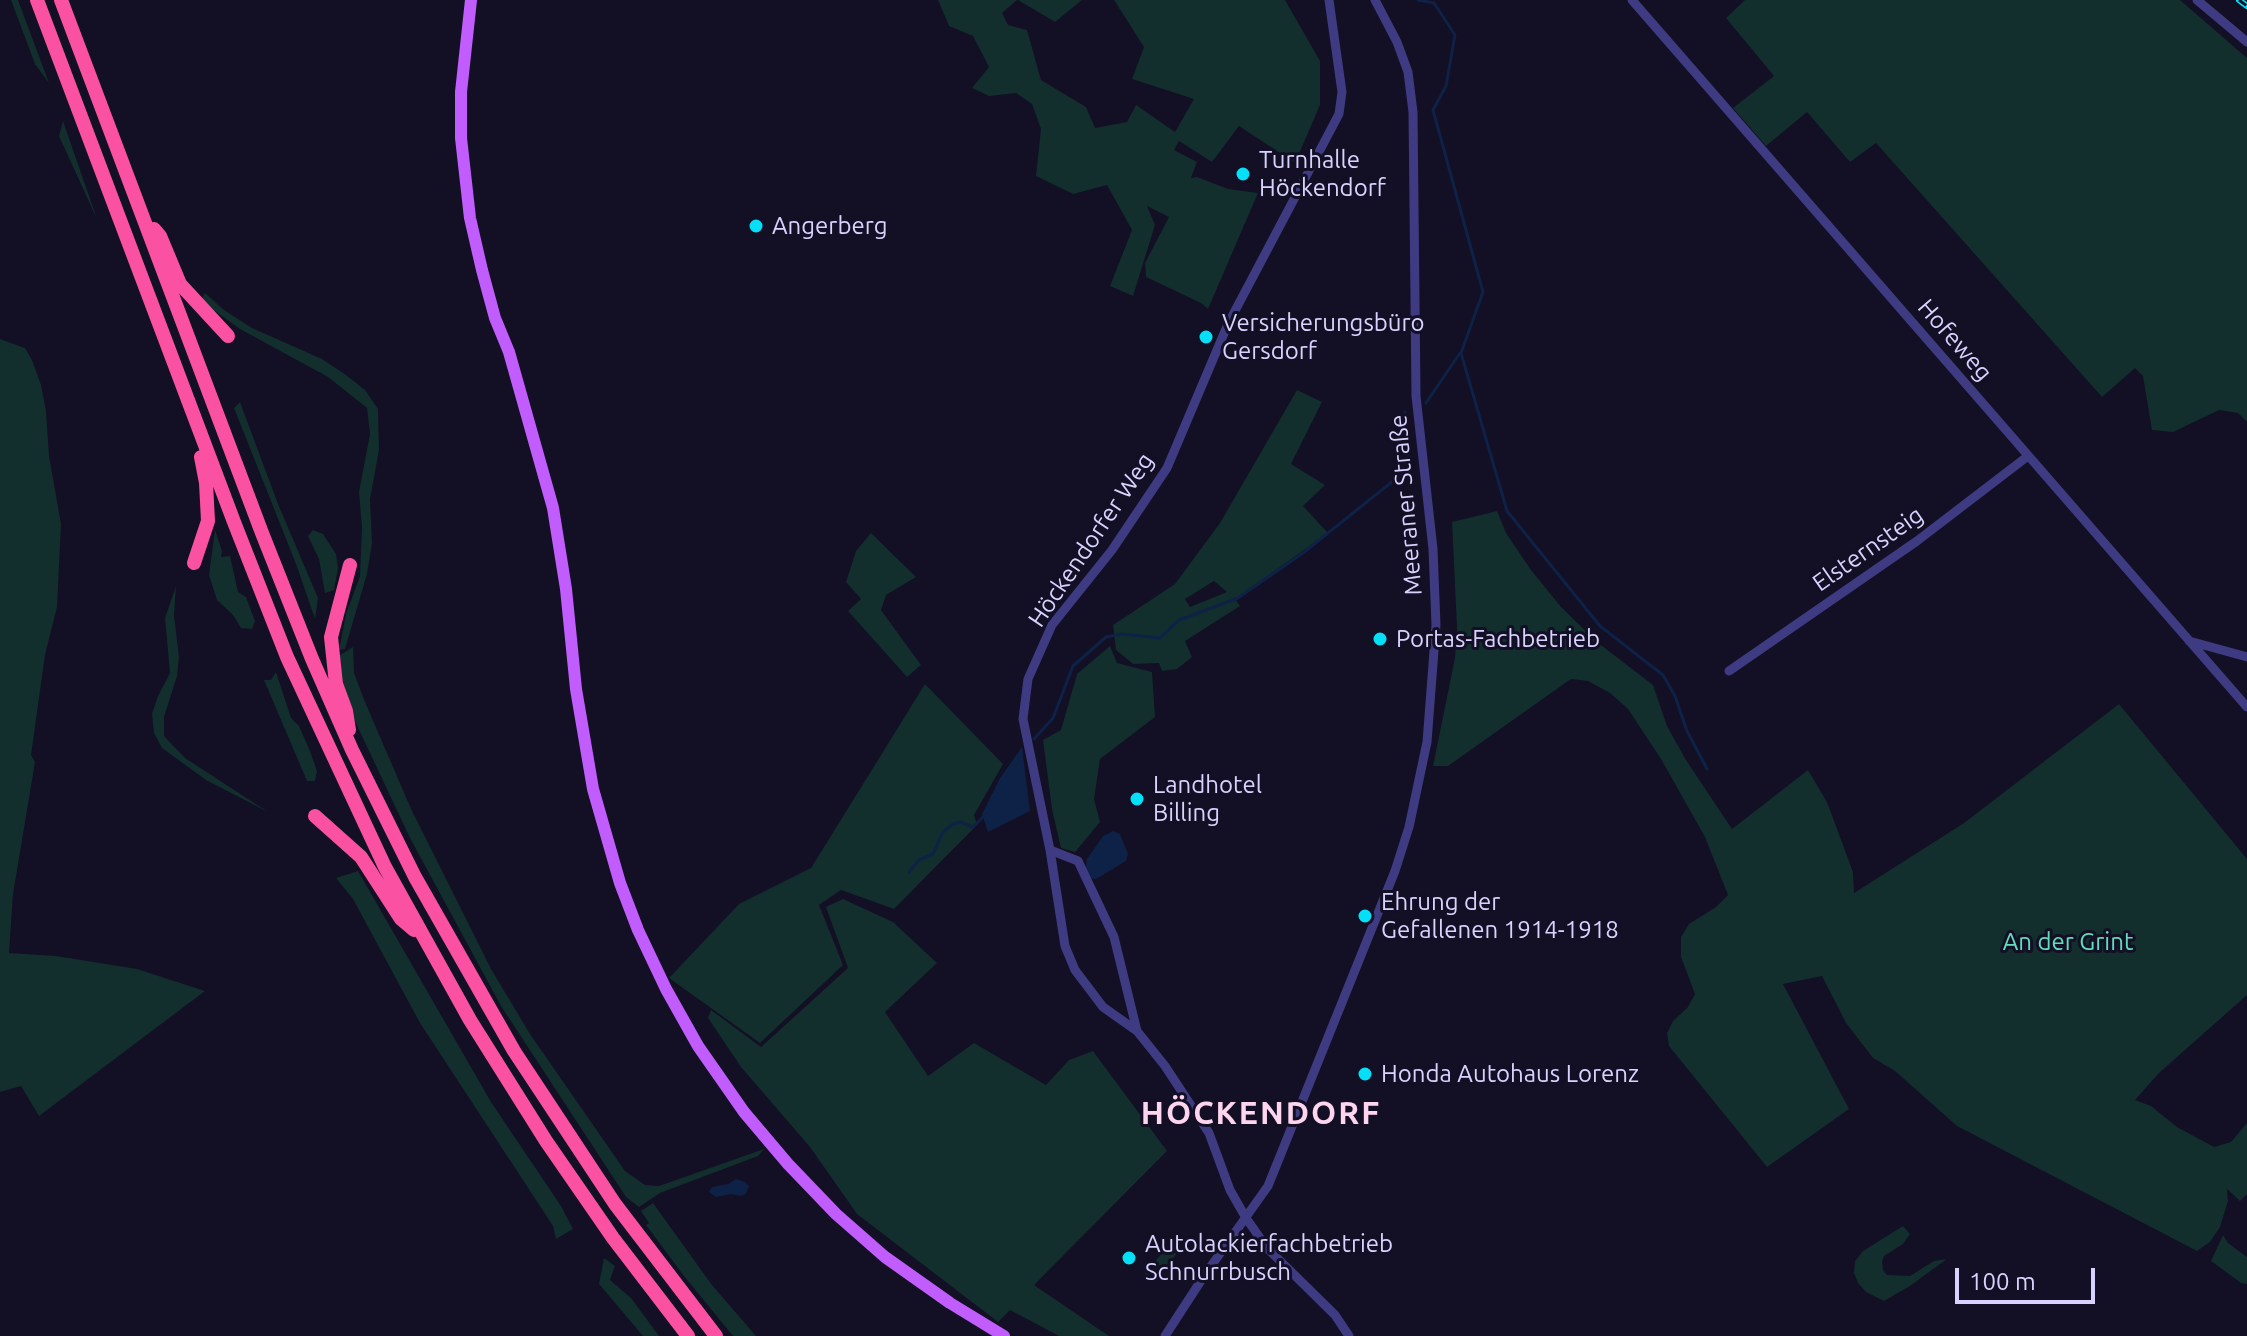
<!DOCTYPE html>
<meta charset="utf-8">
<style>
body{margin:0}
#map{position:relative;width:2247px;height:1336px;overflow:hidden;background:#130f24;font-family:Ubuntu,sans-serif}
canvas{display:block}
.scale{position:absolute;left:1955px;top:1268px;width:140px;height:36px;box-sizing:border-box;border:4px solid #d8d3fe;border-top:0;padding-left:10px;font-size:24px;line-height:28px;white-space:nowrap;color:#d8d3fe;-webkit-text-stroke:6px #130f24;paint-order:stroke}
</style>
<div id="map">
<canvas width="2247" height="1336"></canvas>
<div class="scale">100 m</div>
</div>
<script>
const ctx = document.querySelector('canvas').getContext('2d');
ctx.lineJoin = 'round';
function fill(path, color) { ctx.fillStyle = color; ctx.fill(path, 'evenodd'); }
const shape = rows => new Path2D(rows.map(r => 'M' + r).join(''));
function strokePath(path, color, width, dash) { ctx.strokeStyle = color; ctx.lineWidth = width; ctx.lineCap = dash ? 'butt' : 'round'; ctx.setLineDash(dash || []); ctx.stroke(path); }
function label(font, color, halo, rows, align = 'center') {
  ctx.font = font + ' Ubuntu,sans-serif'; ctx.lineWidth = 6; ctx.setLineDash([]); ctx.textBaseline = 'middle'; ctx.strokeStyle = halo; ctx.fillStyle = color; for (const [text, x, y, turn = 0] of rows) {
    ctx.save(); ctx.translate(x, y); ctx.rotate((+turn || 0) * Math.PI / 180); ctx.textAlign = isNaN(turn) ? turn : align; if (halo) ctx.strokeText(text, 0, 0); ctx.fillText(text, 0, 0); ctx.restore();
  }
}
fill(shape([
 [11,0,18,0,49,83,35,64],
 [938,0,1017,0,1002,13,1008,25,1027,30,1041,80,1086,107,1095,128,1127,122,1136,105,1175,132,1194,99,1132,79,1144,47,1114,0,1285,0,1320,61,1320,105,1295,163,1239,126,1212,162,1179,141,1174,150,1197,162,1191,178,1197,177,1228,189,1258,193,1208,309,1201,303,1146,277,1145,263,1169,217,1147,206,1155,225,1133,296,1110,286,1132,230,1107,185,1073,194,1036,176,1041,129,1032,104,1016,93,989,96,972,88,989,67,973,36,949,26],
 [1018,0,1082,0,1055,22],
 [1745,0,2180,0,2247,58,2247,422,2238,413,2219,410,2173,432,2152,430,2143,376,2135,368,2102,397,1876,143,1850,162,1807,112,1766,146,1733,108,1774,76,1726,18],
 [63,121,97,219,59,136],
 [205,293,224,310,252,328,322,359,346,375,365,390,378,409,379,450,370,499,372,543,367,574,345,649,339,650,346,614,360,576,362,527,359,492,370,434,367,408,328,377,240,329,201,301],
 [0,339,25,348,32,360,41,385,46,411,49,456,61,524,57,607,45,655,31,755,35,762,13,894,9,953,56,956,137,969,205,991,39,1116,21,1086,0,1092],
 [1297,390,1322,402,1291,464,1325,485,1303,506,1328,533,1235,599,1240,606,1185,641,1192,657,1177,669,1162,671,1159,663,1133,664,1116,650,1113,625,1175,584,1220,523],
 [1214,581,1227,592,1190,607,1185,599],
 [240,402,278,504,318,598,315,619,296,564,234,408],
 [1497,511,1506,533,1531,570,1561,607,1597,642,1653,685,1667,726,1686,760,1732,829,1808,770,1827,802,1853,872,1854,893,1964,823,2119,704,2247,859,2247,995,2159,1073,2135,1100,2151,1106,2177,1127,2214,1147,2231,1142,2247,1123,2247,1194,2240,1201,2227,1189,2228,1201,2220,1227,2210,1242,2197,1251,1957,1126,1895,1071,1873,1058,1846,1023,1822,976,1783,984,1849,1109,1767,1167,1669,1046,1667,1033,1673,1021,1688,1007,1695,994,1681,957,1681,937,1689,924,1716,907,1728,895,1705,837,1661,759,1628,709,1610,693,1588,681,1571,679,1448,766,1433,766,1455,658,1457,628,1452,522],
 [215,530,222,551,221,557,230,556,238,592,246,597,255,621,252,629,241,628,233,615,217,600,209,575],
 [313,530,323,534,336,554,338,568,334,590,325,593,319,559,308,536],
 [871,533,916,577,886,595,881,610,921,665,907,677,848,611,861,599,846,582,856,551],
 [176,586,174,615,179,657,177,676,164,717,164,736,185,758,268,812,206,780,162,748,154,733,152,714,158,696,170,673,165,618],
 [1110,646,1117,663,1152,672,1155,717,1100,759,1094,799,1100,822,1075,852,1061,848,1052,809,1043,740,1061,730,1077,674],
 [353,647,354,673,365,702,412,811,491,969,530,1034,625,1171,645,1185,659,1186,764,1149,758,1156,660,1193,639,1207,626,1197,501,1006,410,838,345,700,335,658],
 [276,672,291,718,299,726,310,751,317,771,315,781,307,781,264,680,271,680],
 [925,684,1003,764,974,815,977,825,894,909,841,890,819,905,843,965,760,1043,669,978,739,904,811,868],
 [358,871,491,1102,561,1206,573,1229,556,1239,553,1226,420,1023,353,899,336,878],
 [843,899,893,922,937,963,885,1012,928,1076,974,1043,1046,1085,1069,1060,1093,1051,1167,1151,1034,1285,1109,1336,1059,1336,1010,1310,998,1322,857,1214,810,1147,741,1067,708,1018,711,1010,761,1047,848,968,826,907],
 [653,1203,712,1285,756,1336,733,1336,684,1276,646,1225,649,1223,641,1211],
 [1903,1226,1910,1234,1903,1244,1884,1256,1882,1262,1883,1270,1887,1275,1910,1276,1934,1261,1947,1259,1910,1286,1884,1301,1866,1292,1858,1283,1854,1273,1855,1261,1863,1251],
 [2223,1235,2228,1243,2247,1257,2247,1284,2241,1283,2211,1261],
 [1166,1248,1181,1248,1155,1281,1147,1280,1145,1274],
 [604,1258,615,1266,610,1280,631,1298,659,1336,643,1336,599,1284]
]), '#122e2d');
fill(shape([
 [1022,747,1030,811,988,832,982,814,1000,778],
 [1113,831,1120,834,1128,854,1126,861,1096,879,1089,878,1085,872,1087,859,1103,836],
 [736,1179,745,1182,749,1186,746,1194,741,1196,731,1194,716,1197,709,1192,712,1187,728,1184]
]), '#0d2246');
strokePath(shape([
 [1418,0,1434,3,1455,35,1446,86,1433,110,1483,292,1461,353,1507,511,1600,626,1663,675,1675,696,1687,731,1707,769],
 [1426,403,1460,353],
 [1034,739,1053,718,1073,666,1106,637,1122,634,1160,638,1179,620,1238,598,1303,553,1408,469,1405,412],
 [909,872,919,860,933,854,943,832,953,824,960,822,973,827,983,817]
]), '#0d2246', 3);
strokePath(shape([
 [1329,0,1342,92,1339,114,1228,324,1167,468,1112,550,1052,625,1028,679,1023,719,1050,850,1065,946,1075,970,1103,1007,1137,1031,1165,1066,1209,1133,1230,1190,1246,1218,1267,1248,1335,1315,1349,1336],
 [1632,0,2247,707],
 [2197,0,2247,42],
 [2189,641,2247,657],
 [1729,671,1917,541,2028,456],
 [1050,850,1078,861,1114,937,1137,1031],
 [1165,1336,1204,1276,1268,1186,1395,871,1409,827,1427,742,1436,625,1433,549,1416,396,1413,112,1408,72,1397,42,1375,0]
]), '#3e3b82', 9);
strokePath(shape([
 [471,0,461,92,461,138,470,218,482,270,495,318,509,352,553,508,566,589,576,689,593,789,620,883,638,930,666,989,698,1046,744,1112,788,1164,836,1214,885,1257,950,1303,1004,1336]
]), '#c05dfc', 12);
strokePath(shape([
 [37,0,234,522,287,657,385,867,470,1020,546,1141,613,1238,688,1336],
 [61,0,262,533,312,659,352,750,415,877,514,1051,615,1204,716,1336],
 [154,229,160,236,180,284,228,336],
 [194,563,208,521,206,483,201,457],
 [349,730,346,711,336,684,331,637,350,565],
 [315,816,361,857,401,919,414,930]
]), '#fb51a2', 14);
const rail = shape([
 [2239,0,2247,6]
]);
strokePath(rail, '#05e0f8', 6);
strokePath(rail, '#130f24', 3, [9]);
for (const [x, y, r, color] of [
 [1243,174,8,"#05e0f8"],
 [756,226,8,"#05e0f8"],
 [1206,337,8,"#05e0f8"],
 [1380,639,8,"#05e0f8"],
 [1137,799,8,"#05e0f8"],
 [1365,916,8,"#05e0f8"],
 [1365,1074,8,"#05e0f8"],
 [1129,1258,8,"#05e0f8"]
]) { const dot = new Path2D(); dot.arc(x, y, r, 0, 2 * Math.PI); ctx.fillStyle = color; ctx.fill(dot); strokePath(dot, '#130f24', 3); }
label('24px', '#d8d3fe', '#130f24', [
 ["Turnhalle",1259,160],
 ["Höckendorf",1259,188],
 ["Angerberg",772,226],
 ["Versicherungsbüro",1222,323],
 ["Gersdorf",1222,351],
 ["Portas-Fachbetrieb",1396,639],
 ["Landhotel",1153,785],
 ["Billing",1153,813],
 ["Ehrung der",1381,902],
 ["Gefallenen 1914-1918",1381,930],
 ["Honda Autohaus Lorenz",1381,1074],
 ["Autolackierfachbetrieb",1145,1244],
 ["Schnurrbusch",1145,1272]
], 'left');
label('24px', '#d8d3fe', '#130f24', [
 ["Hofeweg",1955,340,49],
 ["Meeraner Straße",1406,505,-95],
 ["Höckendorfer Weg",1091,540,-56],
 ["Elsternsteig",1868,549,-35]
]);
label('24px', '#60ddbe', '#130f24', [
 ["An der Grint",2068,942]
]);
ctx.letterSpacing = '2px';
label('bold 32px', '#fed5ef', '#130f24', [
 ["HÖCKENDORF",1261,1113]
]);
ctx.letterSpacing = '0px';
</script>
